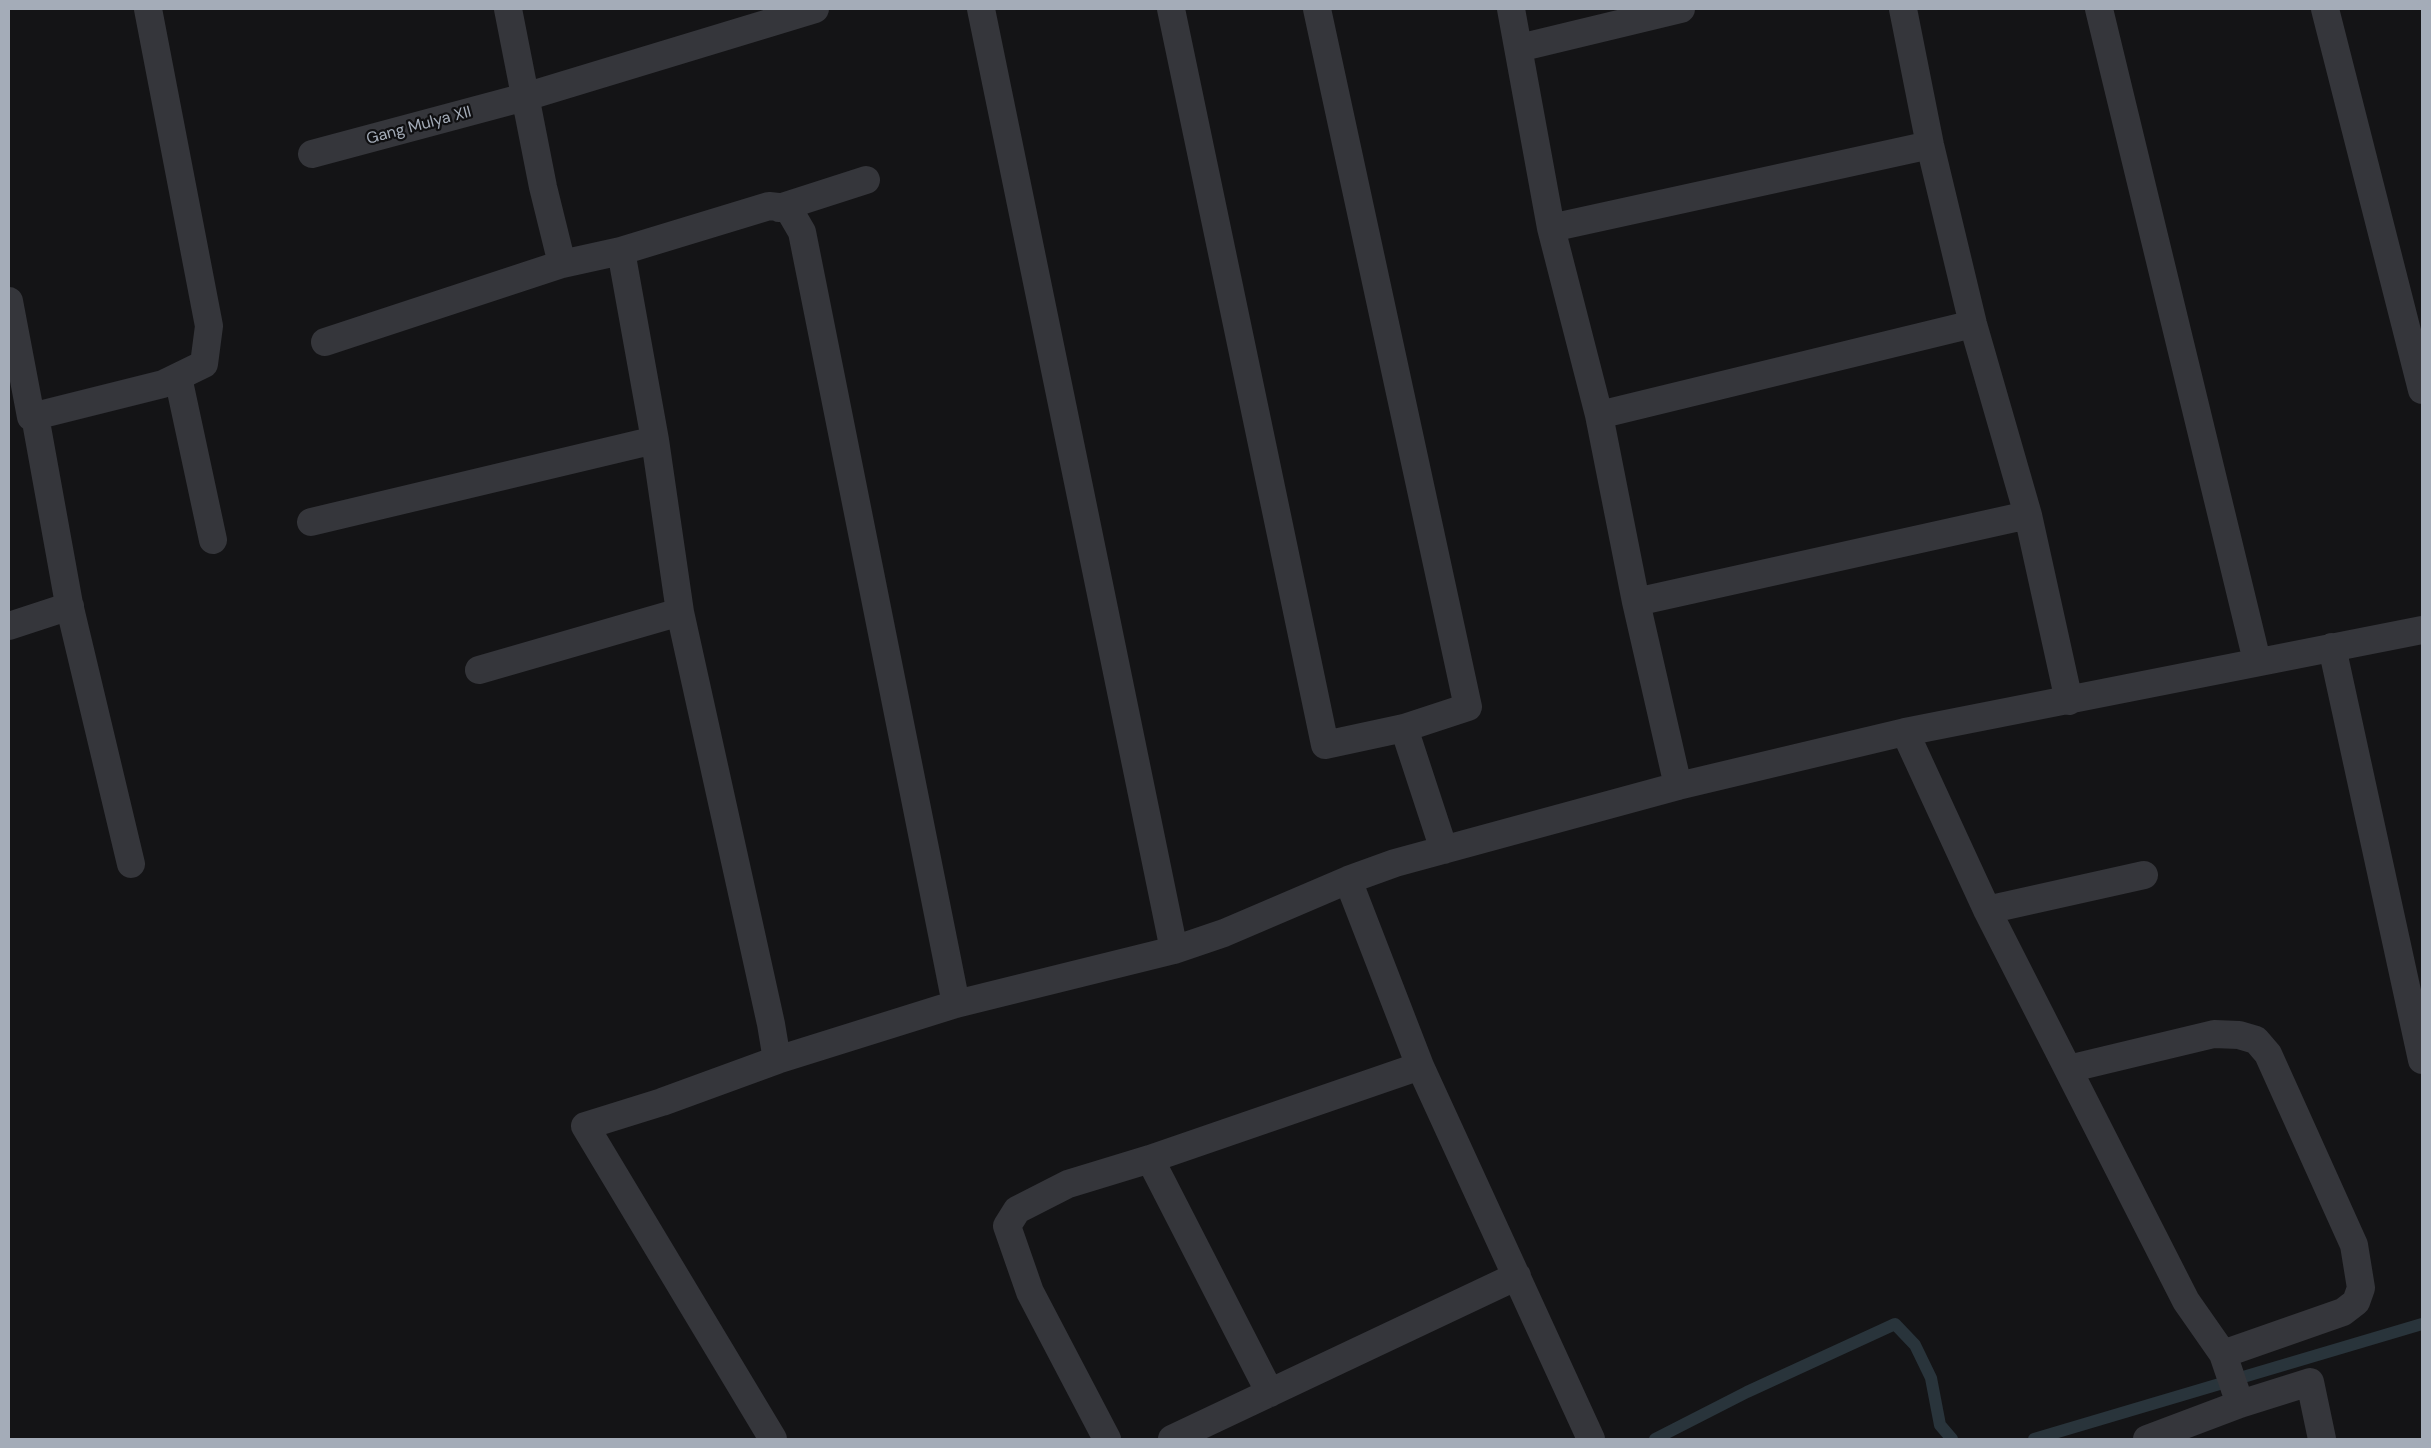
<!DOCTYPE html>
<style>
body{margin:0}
#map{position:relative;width:2431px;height:1448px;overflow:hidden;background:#141416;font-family:"DM Sans",sans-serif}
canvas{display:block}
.frame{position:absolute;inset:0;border:10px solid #a4acb8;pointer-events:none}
</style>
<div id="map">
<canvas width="2431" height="1448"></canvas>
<div class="frame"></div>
</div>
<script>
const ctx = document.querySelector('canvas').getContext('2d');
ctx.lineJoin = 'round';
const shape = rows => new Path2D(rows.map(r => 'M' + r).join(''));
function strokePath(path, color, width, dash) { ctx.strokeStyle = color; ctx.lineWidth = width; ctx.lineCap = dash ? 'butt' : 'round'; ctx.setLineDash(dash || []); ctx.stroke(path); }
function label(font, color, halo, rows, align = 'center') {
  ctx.font = font + ' "DM Sans",sans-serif'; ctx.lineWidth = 4.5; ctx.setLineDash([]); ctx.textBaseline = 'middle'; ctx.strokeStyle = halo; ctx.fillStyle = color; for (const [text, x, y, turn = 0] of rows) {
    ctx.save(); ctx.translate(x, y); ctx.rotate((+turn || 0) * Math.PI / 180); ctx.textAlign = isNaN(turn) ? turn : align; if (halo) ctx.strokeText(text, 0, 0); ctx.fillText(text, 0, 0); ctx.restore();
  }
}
strokePath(shape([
 [1655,1439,1747,1392,1895,1324,1915,1345,1931,1378,1940,1425,1952,1439],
 [2034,1439,2422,1324]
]), '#29343b', 12);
strokePath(shape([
 [508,9,543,187,562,264,621,251],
 [981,9,1174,950],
 [1171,9,1325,745,1404,728,1468,707,1317,9],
 [1511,9,1551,228,1599,415,1636,602,1678,786],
 [1903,9,1930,145,1973,324,2028,515,2069,701],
 [2099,9,2257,661],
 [2325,9,2422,390],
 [1519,48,1681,9],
 [312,154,525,97,815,9],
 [779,208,866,180],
 [1551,228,1930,145],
 [9,301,31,417,163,384,204,364,209,326,148,9],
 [325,342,562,264],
 [178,377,213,540],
 [1599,415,1973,324],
 [35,416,69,604,131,864],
 [311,522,655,440],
 [1636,602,2028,515],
 [9,626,70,606],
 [2332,647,2422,1060],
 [479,670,680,612],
 [1404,728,1444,850],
 [1905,732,1987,910,2186,1301,2223,1354,2240,1404],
 [1348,880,1420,1066,1591,1439],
 [1987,910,2144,875],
 [777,1060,771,1024,680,612,655,440,621,251,769,206,788,208,802,232,956,1004],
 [2068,1069,2214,1034,2239,1035,2256,1040,2268,1054,2354,1245,2361,1288,2356,1302,2343,1312,2223,1354],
 [1150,1159,1270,1393],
 [773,1439,585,1126,662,1102,777,1060,956,1004,1174,950,1224,933,1348,880,1395,863,1678,786,1905,732,2422,630],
 [1107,1439,1030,1292,1007,1226,1017,1210,1068,1184,1150,1159,1420,1066],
 [1172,1439,1517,1276],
 [2147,1439,2240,1404,2310,1382,2322,1439]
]), '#35363b', 28);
label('16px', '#a4acb8', '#0f0f11', [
 ["Gang Mulya XII",419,126,-15]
]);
</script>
